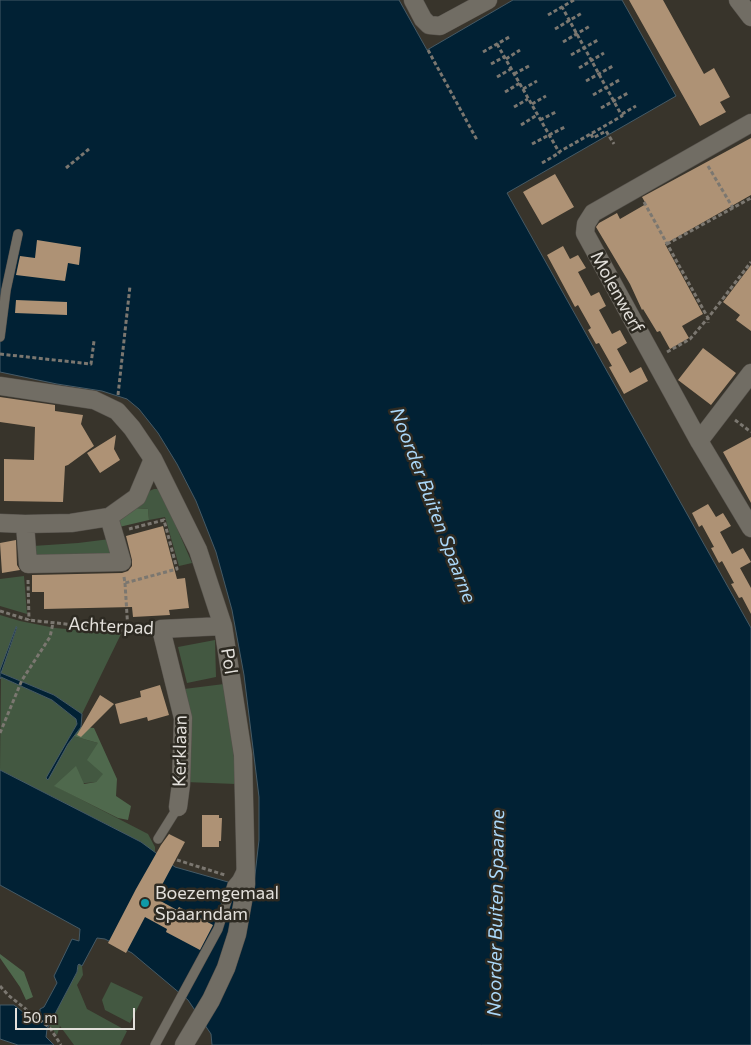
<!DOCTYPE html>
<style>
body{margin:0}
#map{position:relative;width:751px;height:1045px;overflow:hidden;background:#38342b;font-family:Commissioner,sans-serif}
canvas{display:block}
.scale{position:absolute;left:15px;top:1008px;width:120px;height:22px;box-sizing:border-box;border:2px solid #e3e0db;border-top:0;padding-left:6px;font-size:15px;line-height:18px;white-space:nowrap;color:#e3e0db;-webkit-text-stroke:4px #2d2a22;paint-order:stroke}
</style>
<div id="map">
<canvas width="751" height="1045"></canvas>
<div class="scale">50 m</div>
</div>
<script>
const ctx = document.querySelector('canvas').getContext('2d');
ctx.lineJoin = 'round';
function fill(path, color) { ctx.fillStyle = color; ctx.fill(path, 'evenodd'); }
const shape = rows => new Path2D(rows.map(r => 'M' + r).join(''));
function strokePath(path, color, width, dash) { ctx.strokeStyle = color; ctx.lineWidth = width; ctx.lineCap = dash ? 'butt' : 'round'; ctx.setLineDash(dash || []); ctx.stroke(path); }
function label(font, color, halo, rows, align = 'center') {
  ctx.font = font + ' Commissioner,sans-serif'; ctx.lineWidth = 5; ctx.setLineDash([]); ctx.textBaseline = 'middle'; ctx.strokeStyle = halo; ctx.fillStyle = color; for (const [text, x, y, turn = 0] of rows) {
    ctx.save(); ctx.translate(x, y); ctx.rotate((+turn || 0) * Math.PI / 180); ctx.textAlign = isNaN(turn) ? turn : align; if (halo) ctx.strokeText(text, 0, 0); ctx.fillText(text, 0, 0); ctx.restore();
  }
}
fill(shape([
 [154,489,160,489,192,563,179,566,165,517,149,520,148,509,134,508,147,492],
 [110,539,114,558,34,559,33,546,78,543],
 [24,576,27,614,0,606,0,579],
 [0,615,20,621,55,628,121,634,82,714,54,695,1,673,17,628,16,627,0,670],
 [215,640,216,677,187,683,178,647],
 [1,677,52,700,76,719,77,724,47,778,73,736,98,743,104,774,96,782,55,786,148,834,155,847,155,854,141,842,0,770],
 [224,684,234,757,236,784,186,782,184,689],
 [79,963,82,966,83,975,77,985,87,1009,127,1031,120,1045,74,1045,60,1026,57,1035,49,1025,77,972],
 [111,982,143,997,130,1023,105,1010,102,1000]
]), '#435841');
fill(shape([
 [134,508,148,509,149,520,115,528,112,520],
 [81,727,94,728,117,779,116,796,131,806,128,820,118,818,54,786,76,766,84,784,96,782,103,774,87,760,98,743,73,736],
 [0,954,24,972,33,997,26,1000,20,987,0,958]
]), '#4f694d');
const water = shape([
 [0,0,399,0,427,50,513,0,622,0,676,96,507,193,751,628,751,1045,212,1045,211,1034,188,1000,132,953,105,939,97,938,82,966,79,964,78,965,77,972,47,1029,46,1037,54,1045,18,1045,0,1039,0,1005,14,1005,33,1020,40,1016,40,1009,44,1007,57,983,54,976,72,939,79,941,80,929,0,885,0,770,141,842,175,867,228,882,232,885,253,892,259,840,259,797,244,675,232,610,216,552,196,501,177,464,158,433,139,409,127,399,102,391,57,384,0,372,0,0],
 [16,627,17,627,1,673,54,695,82,714,81,727,68,744,48,780,46,778,77,724,76,719,52,700,1,677,0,679,0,670,16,627]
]);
fill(water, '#012134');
strokePath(water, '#455a66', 1);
fill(shape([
 [629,0,663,0,704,74,714,68,730,97,720,102,726,112,700,126],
 [751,138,751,195,665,244,703,314,682,326,689,338,670,349,660,331,657,332,643,309,642,310,630,284,596,227,599,223,617,213,620,219,646,204,642,197],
 [555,174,574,207,542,225,523,192],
 [37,240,81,247,79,265,68,263,65,281,16,275,20,256,35,258],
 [563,246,570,259,578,255,586,268,578,272,591,296,599,292,606,306,599,310,612,334,620,330,627,343,617,349,630,373,641,367,648,381,624,394,609,367,612,366,599,343,596,344,588,330,591,328,578,305,575,307,547,255],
 [751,265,751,331,736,320,740,315,723,302],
 [16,300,67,302,67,315,15,313],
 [703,348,736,373,711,405,678,380],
 [0,397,55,405,55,411,83,415,81,424,94,446,68,465,65,466,63,502,4,501,4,459,34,460,35,427,0,422],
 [116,435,114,449,120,460,100,473,87,453],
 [751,437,751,503,723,452],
 [708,504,716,517,723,513,731,526,720,532,732,554,743,548,751,562,740,568,751,588,751,614,742,597,739,598,731,584,734,583,722,561,719,563,711,548,714,547,702,525,699,527,692,513],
 [163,526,177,579,185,578,189,608,169,610,170,615,133,617,132,607,44,609,44,592,32,592,32,575,122,573,128,571,132,566,132,560,126,536],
 [16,540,17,565,20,570,2,573,0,543],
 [160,685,169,715,148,721,147,717,120,724,115,704,141,697,140,691],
 [100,695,114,704,81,737,77,735],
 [202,815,219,815,219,818,222,818,221,841,219,841,219,847,202,847],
 [169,834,185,842,155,898,177,910,179,907,213,925,212,927,200,950,166,932,167,929,145,917,126,953,108,943,136,889,161,845]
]), '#ae9275');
const lane = shape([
 [0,337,6,290,18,234],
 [158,839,178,807],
 [155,1045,218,929,232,885,237,879,242,869]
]);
const street = shape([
 [413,0,423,19,429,25,440,26,488,0],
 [738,0,751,17],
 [751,123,593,213,586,224,585,233,699,441,751,528],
 [0,386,94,400,117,411,132,428,153,459,198,550,223,626,243,755,246,884,237,934,226,968,211,1000,184,1045],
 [699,441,751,373],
 [0,523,25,524,71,523,109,517,137,497,153,459],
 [25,524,28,564,122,562,109,517],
 [178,807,181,784,183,718,161,629,223,626]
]);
strokePath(lane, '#56524c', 10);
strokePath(street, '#56524c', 19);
strokePath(shape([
 [548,15,574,0],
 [555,29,582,13],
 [563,42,590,26],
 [497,44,559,152,622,116,562,7],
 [428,50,477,140],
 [483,52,511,36],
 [571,55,598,40],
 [506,59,520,50],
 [491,64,504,57],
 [579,68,604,53],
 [514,74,529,66],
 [497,77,511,69],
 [586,81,613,66],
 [523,89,537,81],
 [505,92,520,83],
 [593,95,621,79],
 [532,104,546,96],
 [514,107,528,99],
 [601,108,628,93],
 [622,114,636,106],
 [540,120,556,112],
 [521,125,537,115],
 [591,134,593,138,606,131,614,144],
 [549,135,565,127],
 [532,144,549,135],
 [542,163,559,153,559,152],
 [708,166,733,208],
 [66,168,89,149],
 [644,202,708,318,751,262],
 [667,244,751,198],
 [667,352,690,339,708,318,708,323],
 [0,354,91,364,94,341],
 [118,395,130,286],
 [735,420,751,432],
 [124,577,125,583,177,569,164,520,129,529],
 [28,580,29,620],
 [125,583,128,631],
 [0,611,29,620,128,631,146,630],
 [0,733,22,680,50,637,53,623],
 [177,860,225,875],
 [0,986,8,995,50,1028,61,1045]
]), '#7b7770', 3, [4, 2.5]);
strokePath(lane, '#716d64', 9);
strokePath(street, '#716d64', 18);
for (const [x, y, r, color] of [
 [145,903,5,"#0f9aa8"]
]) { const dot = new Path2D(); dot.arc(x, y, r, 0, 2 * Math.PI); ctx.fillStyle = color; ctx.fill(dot); strokePath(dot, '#2d2a22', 2); }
label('18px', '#e3e0db', '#2d2a22', [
 ["Molenwerf",617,292,61],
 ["Achterpad",111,626,3],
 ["Pol",229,661,81],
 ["Kerklaan",180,751,-89]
]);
label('18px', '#e3e0db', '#2d2a22', [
 ["Boezemgemaal",155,893],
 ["Spaarndam",155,914]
], 'left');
label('italic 19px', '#aad7f8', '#2d2a22', [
 ["Noorder Buiten Spaarne",433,505,69],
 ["Noorder Buiten Spaarne",496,913,-89]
]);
</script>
